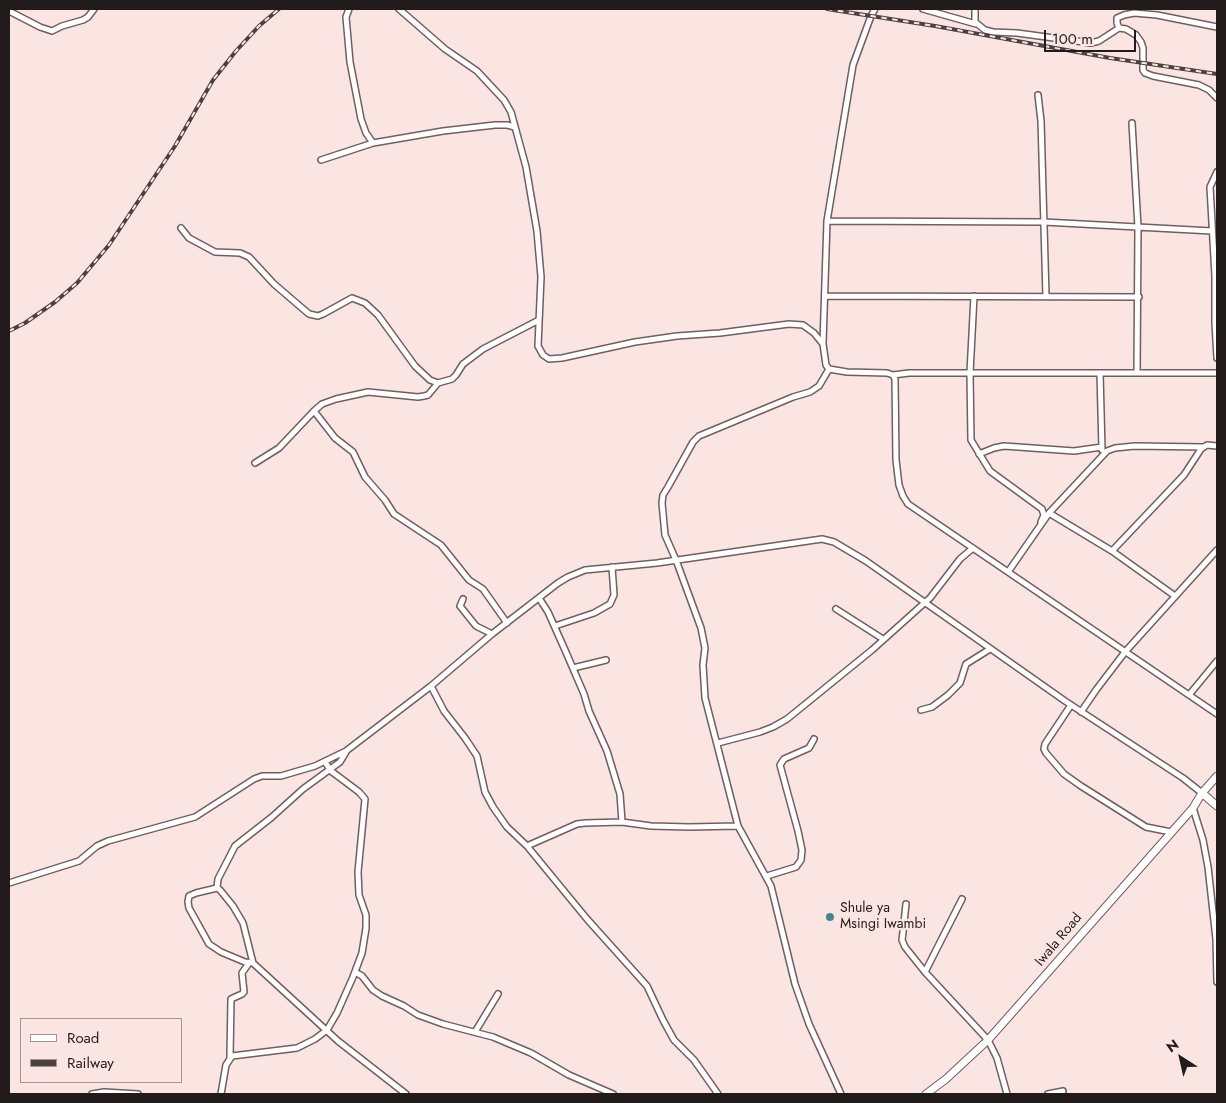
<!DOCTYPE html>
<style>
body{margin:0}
#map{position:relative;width:1226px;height:1103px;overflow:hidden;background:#fae5e3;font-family:Jost,sans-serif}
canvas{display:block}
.frame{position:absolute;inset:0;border:10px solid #221b1b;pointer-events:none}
.legend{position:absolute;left:20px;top:1018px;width:162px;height:65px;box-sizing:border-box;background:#fae5e3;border:1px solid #a49493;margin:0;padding:6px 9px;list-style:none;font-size:15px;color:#221b1b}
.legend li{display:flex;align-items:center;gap:10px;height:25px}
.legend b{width:25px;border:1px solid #a49493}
.north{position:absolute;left:1156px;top:1033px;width:50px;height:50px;-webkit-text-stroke:4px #fae5e3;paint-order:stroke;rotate:325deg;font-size:14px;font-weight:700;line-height:20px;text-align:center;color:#221b1b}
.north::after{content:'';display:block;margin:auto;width:18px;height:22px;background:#221b1b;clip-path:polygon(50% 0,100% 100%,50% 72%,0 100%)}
.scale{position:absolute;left:1044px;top:30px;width:92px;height:22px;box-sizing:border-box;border:2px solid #221b1b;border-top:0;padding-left:6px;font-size:15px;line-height:18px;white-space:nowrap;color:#221b1b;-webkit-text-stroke:4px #fae5e3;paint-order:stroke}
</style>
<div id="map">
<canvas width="1226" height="1103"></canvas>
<div class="frame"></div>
<ul class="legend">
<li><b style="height:6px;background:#fff"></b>Road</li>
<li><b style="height:6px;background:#4b4141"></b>Railway</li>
</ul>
<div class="north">N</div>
<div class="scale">100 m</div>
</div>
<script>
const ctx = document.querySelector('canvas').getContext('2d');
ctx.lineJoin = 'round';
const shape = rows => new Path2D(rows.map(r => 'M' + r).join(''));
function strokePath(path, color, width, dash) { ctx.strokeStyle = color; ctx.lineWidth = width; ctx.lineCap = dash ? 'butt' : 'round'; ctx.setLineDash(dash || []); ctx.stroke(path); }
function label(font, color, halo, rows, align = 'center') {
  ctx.font = font + ' Jost,sans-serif'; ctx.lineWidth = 4.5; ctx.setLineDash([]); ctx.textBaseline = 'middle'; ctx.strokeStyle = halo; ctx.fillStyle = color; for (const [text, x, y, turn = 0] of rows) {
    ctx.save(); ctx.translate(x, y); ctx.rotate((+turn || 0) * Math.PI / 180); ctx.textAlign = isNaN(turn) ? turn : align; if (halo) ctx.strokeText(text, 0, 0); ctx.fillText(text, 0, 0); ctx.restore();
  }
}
const street = shape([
 [349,9,346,17,350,62,361,119,366,133,373,143],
 [399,9,445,49,477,71,504,100,511,112,526,167,537,231,541,277,538,346,543,355,549,359,562,358,635,342,677,336,720,333,789,324,803,325,814,333,823,344,826,365,829,369,847,372,887,373,893,375,895,379,896,460,899,485,903,496,908,504,1217,714],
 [923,9,976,24],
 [975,9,975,22,985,30,993,32,1017,33,1091,43,1099,41,1119,28,1126,29,1136,35,1141,42,1143,48,1143,70,1145,73,1153,76,1199,85,1209,90,1217,98],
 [9,11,40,27,52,31,62,26,83,20,88,17,94,9],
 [1119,28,1117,23,1117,18,1124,15,1134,13,1157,15,1217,27],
 [1038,95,1041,121,1046,296],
 [1132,123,1138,227,1137,373],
 [321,160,373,143,443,131,495,125,507,125,515,127],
 [1217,172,1210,187,1215,276,1215,323,1217,358],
 [827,221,1044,222,1212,231],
 [181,228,189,238,215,252,240,253,249,257,274,284,309,314,318,316,323,314,352,298,365,303,378,315,415,366,430,380,438,383,452,379,456,375,463,364,483,349,539,320],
 [826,296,1139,297],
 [974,296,970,373,971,440,990,471,1042,509,1044,515,1041,522],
 [823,343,827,221,853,65,871,16,875,9],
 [829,369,819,386,810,392,793,397,699,436,693,442,668,487,663,495,662,503,665,535,676,560,701,628,705,648,703,665,705,698,738,826,771,886,795,984,809,1024,841,1094],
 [1100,373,1102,450],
 [893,375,909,373,1217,373],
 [314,411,335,438,353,452,365,477,385,500,394,514,441,545,469,580,483,589,507,623],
 [979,454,994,448,1004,446,1074,451,1102,447],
 [255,463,279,448,314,411,322,404,336,399,368,392,418,397,424,396,428,395,438,383],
 [1049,513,1112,551,1175,596],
 [1112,551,1184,475,1201,449,1207,445,1217,446],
 [1008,572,1049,513,1107,451,1115,448,1135,446,1203,447],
 [539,598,548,612,565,650,584,694,589,711,607,751,620,794,622,822],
 [463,599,460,606,476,626,492,634],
 [836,609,883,639],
 [555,626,594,613,610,604,614,595,612,567],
 [573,668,606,660],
 [431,686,444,711,465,738,477,756,485,792,493,807,507,827,527,846,587,919,647,986,663,1020,674,1040,694,1060,718,1094],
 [1189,695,1217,661],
 [1071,705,1045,744,1044,749,1046,753,1064,774,1081,786,1146,827,1171,832],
 [921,710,932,707,948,695,960,683,966,664,990,649],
 [1081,712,1096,690,1125,652,1217,550],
 [718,743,760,732,773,727,787,719,872,650,930,598,960,559,973,548],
 [1193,808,1203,840,1208,867,1216,939,1217,982],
 [527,846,577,824,585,823,622,822,651,826,689,827,738,826],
 [767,876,796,867,801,860,802,850,798,831,780,765,784,759,809,748,814,739],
 [9,883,79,861,97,846,108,841,195,817,254,779,262,776,281,776,315,766,346,751,431,686,492,634,558,583,568,577,585,570,657,563,822,539,834,542,866,561,1065,701,1183,778,1202,793],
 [217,888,218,879,235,846,272,817,303,789,340,762,346,752],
 [906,904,903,932,902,940,905,947,925,972,988,1040,997,1058,1007,1094],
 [253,963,245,962,221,952,209,944,189,908,188,902,189,896,196,893,217,888,220,890,233,906,243,923,253,963,338,1041,406,1094],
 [355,972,362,976,373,990,382,996,404,1006,418,1015,443,1024,493,1037,531,1053,569,1075,613,1094],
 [925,972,962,899],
 [475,1032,498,994],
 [230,1057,231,999,242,994,244,992,242,973,249,963],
 [92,1094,104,1092,138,1094],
 [221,1094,226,1065,232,1056,297,1048,315,1039,327,1030,337,1013,353,977,362,953,366,928,366,915,359,895,358,872,365,799,359,792,331,771,325,762],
 [1048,1094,1063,1091]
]);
const secondary = shape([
 [1202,793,1217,806],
 [926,1094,946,1079,988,1040,1193,808,1202,793,1217,776]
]);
strokePath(street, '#705f5d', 8);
strokePath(secondary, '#705f5d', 9);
strokePath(street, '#fff', 5);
strokePath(secondary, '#fff', 7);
const rail = shape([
 [827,9,935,26,1110,58,1217,74],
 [9,331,25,323,55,302,77,283,109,245,175,146,213,80,236,51,259,26,279,9]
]);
strokePath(rail, '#4b4141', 4);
strokePath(rail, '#fae5e3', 2, [5.5]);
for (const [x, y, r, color] of [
 [830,917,5,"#428694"]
]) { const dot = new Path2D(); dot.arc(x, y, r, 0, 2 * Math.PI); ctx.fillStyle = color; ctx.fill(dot); strokePath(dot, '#fae5e3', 2); }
label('14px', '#221b1b', '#fae5e3', [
 ["Shule ya",840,909],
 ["Msingi Iwambi",840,925]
], 'left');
label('14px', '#221b1b', '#fae5e3', [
 ["Iwala Road",1059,940,-50]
]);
</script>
